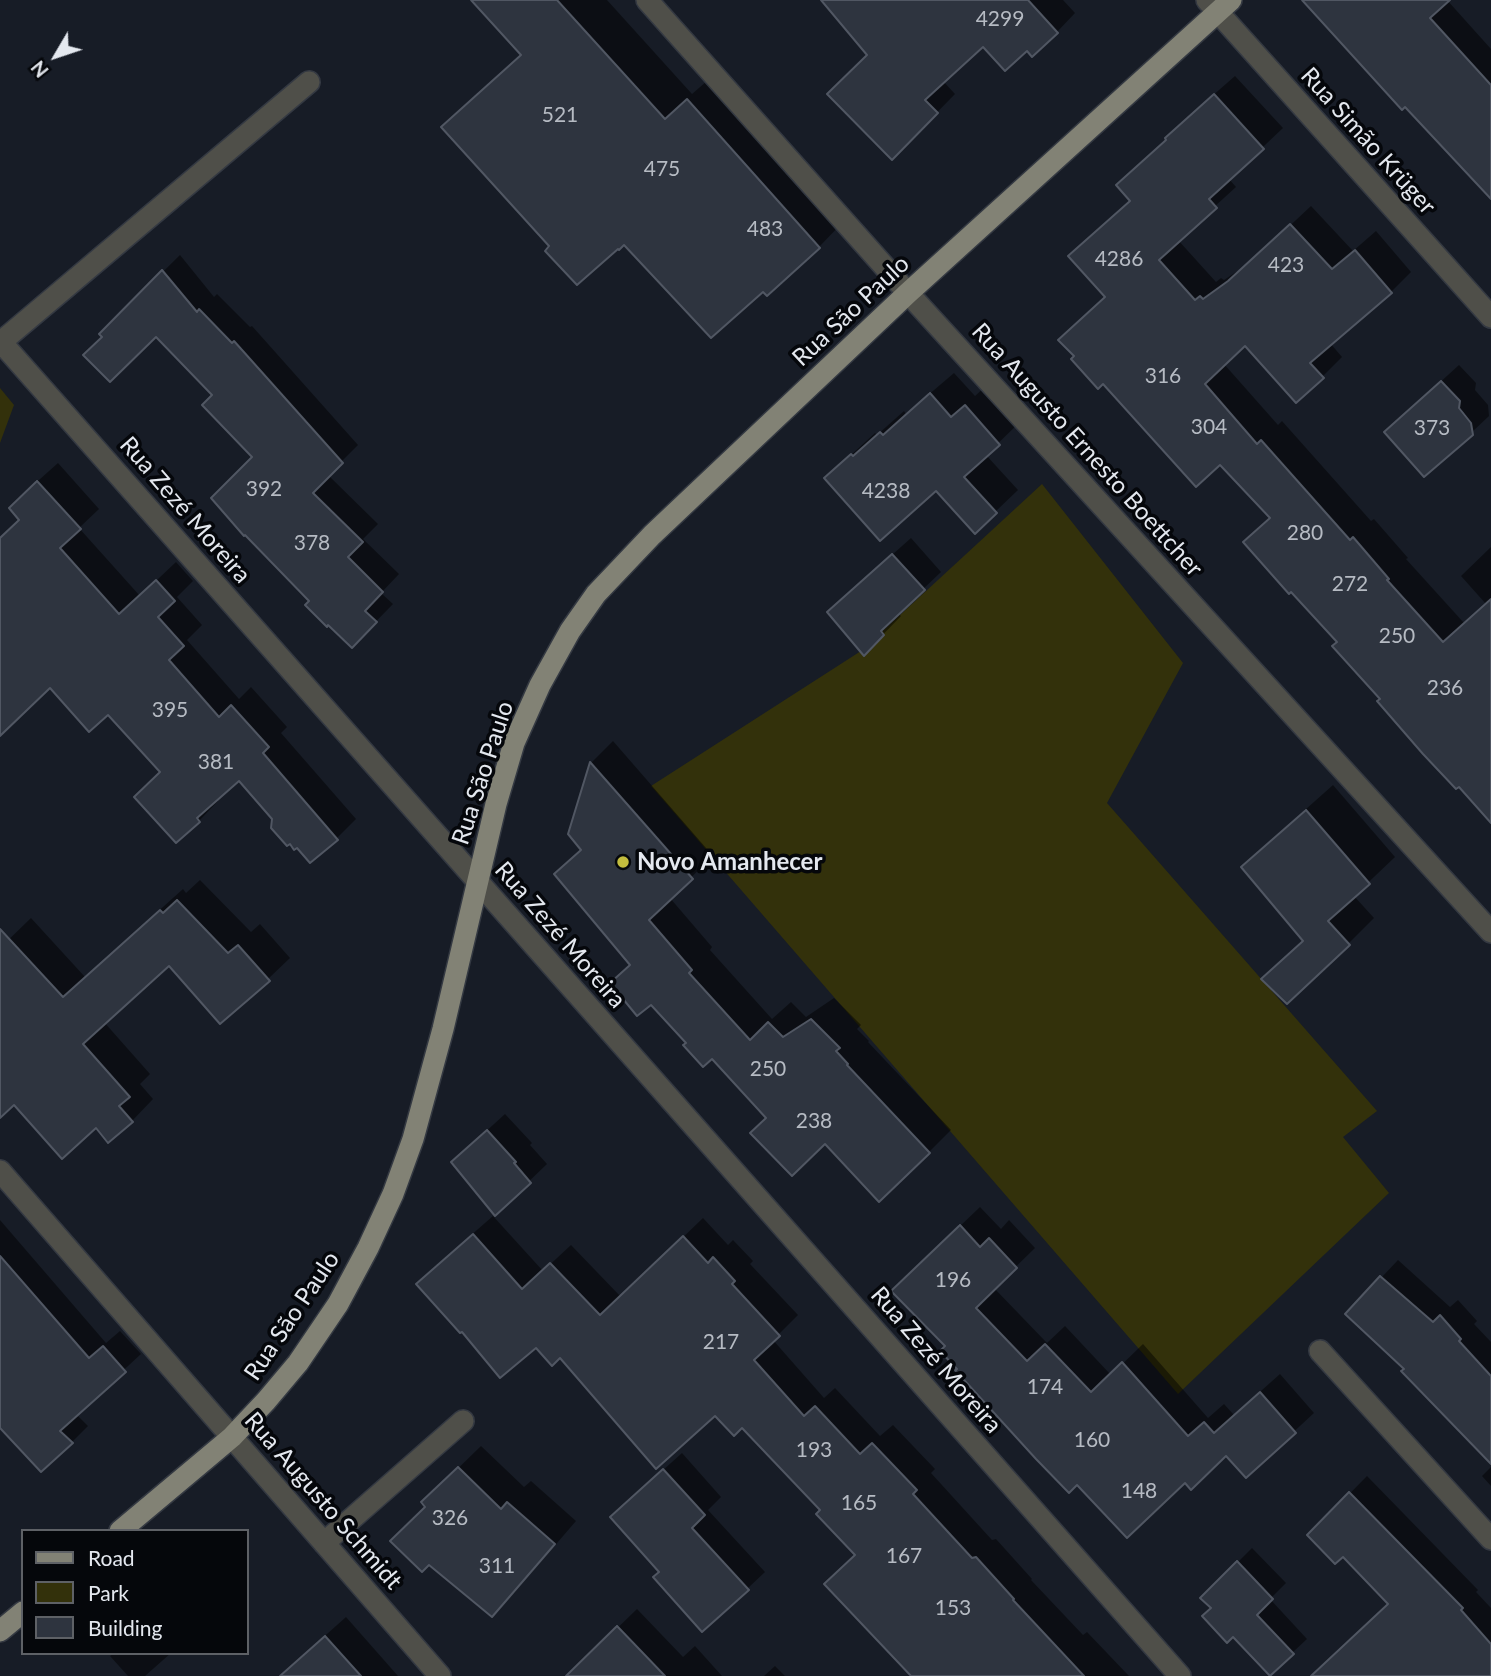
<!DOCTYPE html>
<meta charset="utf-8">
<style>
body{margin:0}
#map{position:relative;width:1491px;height:1676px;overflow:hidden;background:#171c26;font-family:Lato,sans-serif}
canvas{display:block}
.legend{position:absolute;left:21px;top:1529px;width:228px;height:126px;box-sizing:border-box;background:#05070b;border:2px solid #5e6166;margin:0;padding:9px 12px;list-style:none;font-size:21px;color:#e4e8ef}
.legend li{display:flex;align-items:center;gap:14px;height:35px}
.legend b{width:35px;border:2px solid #5e6166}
.north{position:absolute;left:21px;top:21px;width:70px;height:70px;-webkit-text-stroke:5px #05070b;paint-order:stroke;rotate:231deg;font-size:19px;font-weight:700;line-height:28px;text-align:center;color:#e4e8ef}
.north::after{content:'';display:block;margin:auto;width:24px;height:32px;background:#e4e8ef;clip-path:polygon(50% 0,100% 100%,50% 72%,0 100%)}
</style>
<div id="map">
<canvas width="1491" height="1676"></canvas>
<ul class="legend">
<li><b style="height:9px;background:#828275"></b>Road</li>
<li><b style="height:19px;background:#33310b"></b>Park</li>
<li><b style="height:19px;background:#2e343f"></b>Building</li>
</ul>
<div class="north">N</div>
</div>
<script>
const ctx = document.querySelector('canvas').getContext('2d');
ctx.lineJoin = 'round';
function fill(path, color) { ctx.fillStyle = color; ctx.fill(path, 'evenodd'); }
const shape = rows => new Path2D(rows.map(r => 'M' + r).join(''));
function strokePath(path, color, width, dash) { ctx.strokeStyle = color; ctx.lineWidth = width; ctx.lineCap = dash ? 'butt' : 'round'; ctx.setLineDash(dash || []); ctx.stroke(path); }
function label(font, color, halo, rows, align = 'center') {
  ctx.font = font + ' Lato,sans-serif'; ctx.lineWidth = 7; ctx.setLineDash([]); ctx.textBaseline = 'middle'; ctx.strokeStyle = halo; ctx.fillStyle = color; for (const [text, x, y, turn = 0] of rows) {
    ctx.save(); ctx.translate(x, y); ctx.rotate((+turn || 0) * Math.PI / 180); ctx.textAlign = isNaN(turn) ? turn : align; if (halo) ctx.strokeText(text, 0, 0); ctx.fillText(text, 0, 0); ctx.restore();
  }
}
fill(shape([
 [0,388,14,405,0,443],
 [1042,484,1183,663,1107,803,1377,1111,1343,1137,1389,1193,1178,1394,651,786,861,651]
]), '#33310b');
fill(shape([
 [473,0,607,0,692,94,715,74,845,220,819,247,767,293,624,243,551,246,470,101,522,54],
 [823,0,1063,0,1075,13,1057,32,1027,49,983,45,943,81,955,94,911,139,870,55],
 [1321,0,1447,0,1491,49,1491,200,1465,171,1466,170],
 [1235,76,1283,128,1229,179,1236,187,1178,240,1216,282,1221,278,1224,280,1251,262,1311,206,1353,251,1376,231,1411,272,1391,292,1330,343,1342,357,1322,377,1245,344,1224,364,1278,425,1282,421,1371,521,1374,519,1408,558,1406,559,1464,623,1486,604,1461,576,1491,547,1491,807,1382,699,1339,642,1245,542,1271,517,1220,462,1107,296,1132,200,1168,139,1187,118],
 [180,255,214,297,217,294,250,327,252,326,358,445,328,475,378,524,363,539,399,574,381,593,393,604,352,646,312,601,255,457,215,395,156,335,105,336,101,333],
 [1459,365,1476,383,1475,390,1488,405,1489,416,1471,433,1404,415],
 [954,373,975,396,988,384,1021,421,986,455,1018,490,995,512,937,489,826,478,875,433,877,435,904,411,906,414],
 [58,463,99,509,79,528,140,596,176,562,193,581,177,597,202,625,187,640,239,699,251,687,287,727,281,733,356,819,337,838,310,861,239,778,216,799,218,801,199,821,162,771,108,712,50,685,0,716,0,539,21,519,30,488],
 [911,538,941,572,898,613,901,616,865,653,847,595],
 [613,741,713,856,670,898,712,947,710,950,772,1019,791,1002,806,1017,834,998,861,1025,857,1029,869,1041,868,1042,951,1130,929,1152,825,1142,768,1117,712,1057,688,1043,631,964,556,874,582,849,570,834,591,763],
 [1333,785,1395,857,1354,896,1374,918,1348,944,1305,940,1243,868,1269,842],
 [200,880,251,932,260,924,290,958,268,979,220,1022,169,963,104,1022,150,1074,140,1084,153,1099,132,1121,96,1126,15,1103,0,1102,0,948,31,918,85,977,183,889,186,893],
 [505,1114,532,1143,530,1145,547,1164,495,1214,471,1145],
 [980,1207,1001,1229,1009,1220,1035,1248,994,1288,1047,1343,1065,1326,1111,1375,1143,1344,1208,1418,1224,1404,1234,1415,1280,1374,1314,1413,1246,1476,1226,1454,1185,1481,1077,1483,959,1369,912,1272],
 [493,1216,543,1271,571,1245,621,1297,703,1218,728,1245,733,1240,753,1261,750,1264,798,1315,773,1340,824,1398,835,1388,880,1436,893,1425,935,1469,931,1473,992,1540,996,1539,1032,1579,1031,1580,1083,1635,1087,1632,1129,1676,913,1676,857,1554,823,1510,742,1426,536,1345,462,1330,419,1284,438,1264],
 [0,1220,106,1343,120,1331,141,1354,76,1414,88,1426,72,1442,0,1425],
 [1398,1260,1450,1307,1458,1300,1477,1321,1474,1324,1491,1342,1491,1461,1406,1368,1347,1314],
 [481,1446,524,1487,531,1481,576,1521,514,1593,492,1615,427,1507,445,1481],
 [682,1453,721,1497,708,1510,765,1572,747,1589,661,1572,630,1500],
 [1491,1467,1491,1486,1482,1476],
 [1367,1476,1478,1590,1476,1592,1491,1608,1491,1676,1316,1676,1390,1603,1343,1554,1309,1535],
 [1252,1548,1286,1583,1270,1599,1307,1639,1292,1653,1213,1608,1202,1598],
 [637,1609,683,1657,695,1646,722,1676,568,1676],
 [346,1617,398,1676,280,1676],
 [114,1653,171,1653,145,1676,128,1676,110,1656],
 [775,1666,785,1676,764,1676]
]), '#0007');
const building = shape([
 [471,0,557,0,665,119,687,99,820,248,767,296,763,292,711,338,624,245,619,250,618,249,577,285,545,251,549,246,441,127,521,55,471,0],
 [821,0,1028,0,1058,33,1032,57,1027,51,1005,71,983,47,925,100,938,113,892,160,827,94,867,55,821,0],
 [1302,0,1450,0,1430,18,1491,85,1491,199,1405,107,1402,110,1302,0],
 [1214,94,1264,149,1209,199,1217,208,1159,260,1195,300,1200,296,1203,299,1228,281,1290,224,1332,269,1355,250,1392,293,1310,363,1324,378,1296,403,1245,346,1205,384,1257,444,1261,440,1350,540,1353,537,1389,579,1387,580,1443,642,1491,599,1491,823,1459,787,1456,789,1423,754,1377,701,1380,699,1332,646,1337,642,1291,592,1289,594,1243,542,1270,518,1220,465,1196,487,1103,384,1098,389,1071,359,1074,356,1058,340,1105,297,1068,256,1130,201,1116,185,1166,140,1165,138,1214,94],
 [162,270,197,312,199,309,232,343,234,341,343,463,313,493,363,542,348,557,383,592,365,611,377,622,352,648,328,625,327,627,305,605,309,601,245,535,244,536,211,498,252,457,202,405,212,395,156,337,110,382,83,355,102,337,99,334,162,270],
 [1441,381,1460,401,1459,408,1471,423,1473,435,1424,477,1384,432,1441,381],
 [930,393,951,417,965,405,1000,445,964,477,997,513,975,534,936,491,880,541,824,478,851,454,853,456,880,432,883,435,930,393],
 [37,481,81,529,60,548,119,614,156,580,175,601,158,617,184,646,169,660,219,717,231,705,269,747,263,753,338,840,310,863,297,848,294,850,290,844,287,846,271,828,272,819,239,781,197,818,200,822,176,843,134,797,160,772,108,715,89,732,50,688,0,736,0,538,19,520,9,508,37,481],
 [892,554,925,590,881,631,884,635,864,656,827,612,892,554],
 [590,762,693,879,649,920,692,970,689,973,750,1040,768,1022,783,1037,811,1019,840,1048,836,1051,848,1064,847,1065,930,1153,879,1202,825,1144,792,1176,750,1133,766,1118,712,1059,703,1067,683,1045,686,1043,651,1005,637,1016,610,983,630,965,554,874,581,850,568,834,590,762],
 [1306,810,1370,884,1328,921,1350,945,1287,1004,1261,979,1303,941,1241,867,1306,810],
 [177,900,228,953,238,945,270,981,220,1024,169,966,83,1044,130,1097,119,1106,133,1122,108,1143,96,1128,62,1159,14,1105,0,1118,0,929,63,997,160,910,163,913,177,900],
 [487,1130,516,1162,514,1163,531,1183,495,1216,451,1162,487,1130],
 [960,1225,980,1247,989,1238,1017,1268,976,1308,1027,1361,1045,1344,1091,1392,1122,1362,1188,1436,1204,1422,1214,1433,1260,1392,1296,1433,1246,1478,1226,1456,1191,1490,1185,1483,1127,1538,1077,1485,1069,1493,1036,1459,955,1370,957,1369,940,1351,945,1346,891,1291,960,1225],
 [473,1234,522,1289,550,1263,600,1315,683,1236,708,1263,713,1257,735,1281,732,1284,780,1336,754,1360,804,1416,815,1406,860,1454,872,1443,917,1490,913,1494,972,1558,976,1557,1014,1599,1013,1600,1084,1676,911,1676,824,1584,855,1555,816,1514,820,1510,742,1428,734,1436,715,1416,656,1469,560,1358,552,1366,536,1348,500,1378,462,1332,460,1333,416,1284,473,1234],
 [0,1256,89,1358,103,1346,126,1372,60,1431,73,1443,41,1472,0,1428,0,1256],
 [1380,1276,1433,1322,1440,1315,1461,1339,1459,1341,1491,1376,1491,1464,1401,1371,1404,1369,1345,1314,1380,1276],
 [458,1467,501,1509,507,1502,555,1544,492,1617,429,1565,422,1572,390,1541,425,1507,421,1502,458,1467],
 [663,1469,705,1515,692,1528,749,1590,702,1632,653,1577,659,1572,610,1517,663,1469],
 [1349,1492,1463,1608,1461,1610,1491,1644,1491,1676,1311,1676,1388,1604,1343,1557,1335,1564,1307,1535,1349,1492],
 [1237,1561,1273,1599,1257,1615,1294,1654,1270,1676,1233,1637,1227,1643,1202,1616,1211,1608,1200,1598,1237,1561],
 [617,1626,665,1676,566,1676,617,1626],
 [325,1636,361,1676,280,1676,325,1636]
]);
fill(building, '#2e343f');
strokePath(building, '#515763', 2);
const minor = shape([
 [647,0,908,293,1491,932],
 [1207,0,1491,317],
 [309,82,1,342,1180,1676],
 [0,1171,440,1676],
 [1320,1351,1491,1539],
 [324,1543,463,1421]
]);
const primary = shape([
 [120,1531,232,1437,266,1401,298,1363,338,1304,368,1248,393,1194,413,1139,443,1029,496,804,514,743,540,685,570,631,596,594,652,535,908,293,1231,0],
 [0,1631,23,1612]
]);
strokePath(minor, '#343942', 24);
strokePath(primary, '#343942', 24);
strokePath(minor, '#4f4f49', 21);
strokePath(primary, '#828275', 21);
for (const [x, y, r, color] of [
 [623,862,7,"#c3bd3e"]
]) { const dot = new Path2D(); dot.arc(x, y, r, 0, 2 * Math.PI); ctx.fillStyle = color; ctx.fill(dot); strokePath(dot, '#05070b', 2.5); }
label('21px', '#b6bbc3', null, [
 ["4299",1000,19],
 ["521",560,115],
 ["475",662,169],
 ["483",765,229],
 ["4286",1119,259],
 ["423",1286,265],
 ["316",1163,376],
 ["304",1209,427],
 ["373",1432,428],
 ["392",264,489],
 ["4238",886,491],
 ["280",1305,533],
 ["378",312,543],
 ["272",1350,584],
 ["250",1397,636],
 ["236",1445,688],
 ["395",170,710],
 ["381",216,762],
 ["250",768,1069],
 ["238",814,1121],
 ["196",953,1280],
 ["217",721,1342],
 ["174",1045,1387],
 ["160",1092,1440],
 ["193",814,1450],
 ["148",1139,1491],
 ["165",859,1503],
 ["326",450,1518],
 ["167",904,1556],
 ["311",497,1566],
 ["153",953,1608]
]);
label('24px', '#e4e8ef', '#05070b', [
 ["Rua Simão Krüger",1368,141,48],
 ["Rua São Paulo",851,311,-43],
 ["Rua Augusto Ernesto Boettcher",1087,450,48],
 ["Rua Zezé Moreira",185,510,49],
 ["Rua São Paulo",483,773,-72],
 ["Rua Zezé Moreira",560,935,49],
 ["Rua São Paulo",292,1316,-56],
 ["Rua Zezé Moreira",936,1360,49],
 ["Rua Augusto Schmidt",323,1501,49]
]);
label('bold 24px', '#e4e8ef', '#05070b', [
 ["Novo Amanhecer",637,862]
], 'left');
</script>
